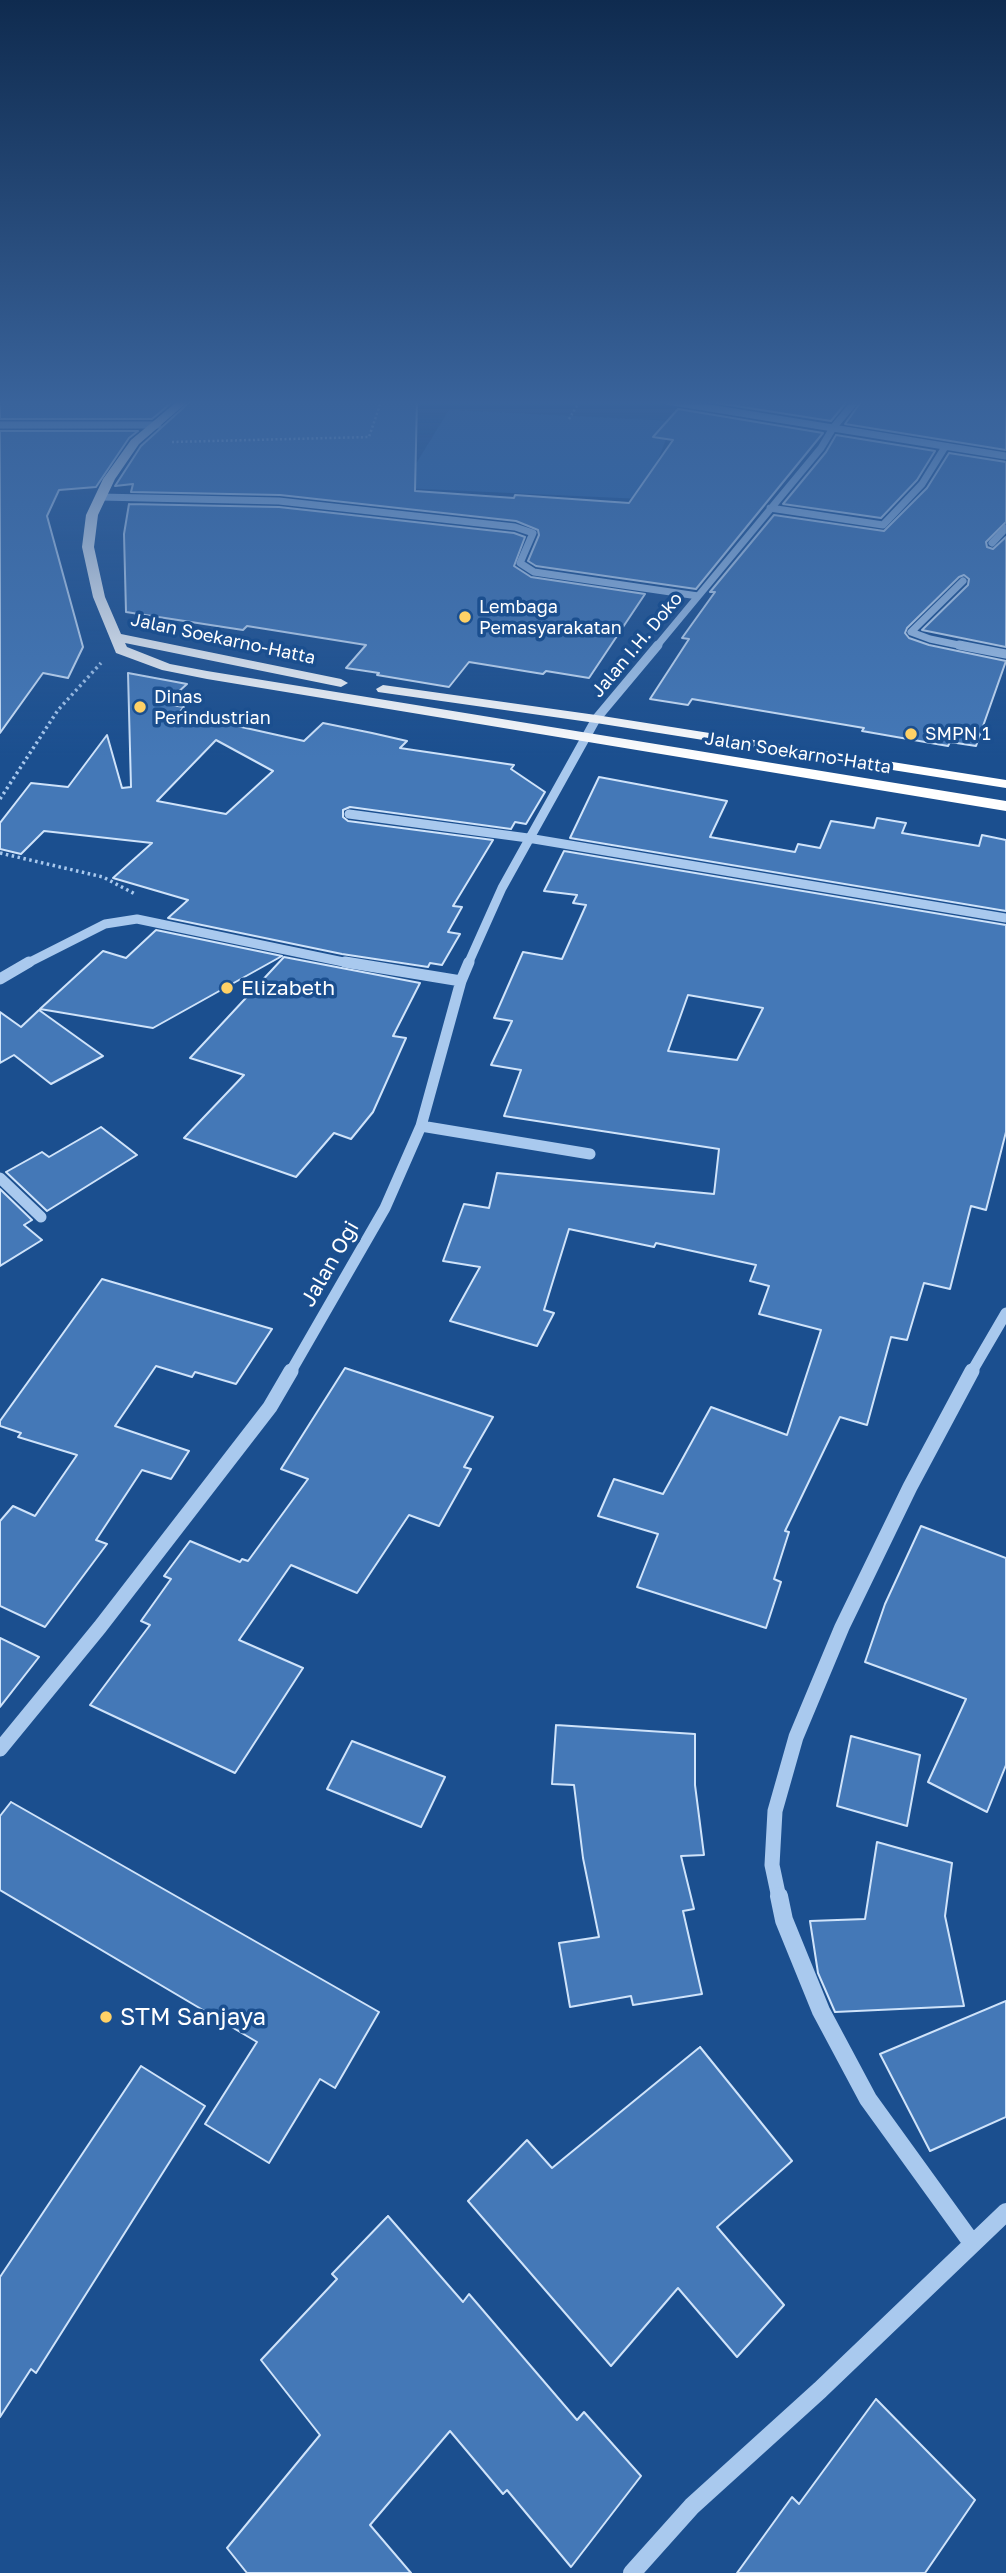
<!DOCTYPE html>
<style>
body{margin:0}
canvas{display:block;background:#1b4f8f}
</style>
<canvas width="1006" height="2573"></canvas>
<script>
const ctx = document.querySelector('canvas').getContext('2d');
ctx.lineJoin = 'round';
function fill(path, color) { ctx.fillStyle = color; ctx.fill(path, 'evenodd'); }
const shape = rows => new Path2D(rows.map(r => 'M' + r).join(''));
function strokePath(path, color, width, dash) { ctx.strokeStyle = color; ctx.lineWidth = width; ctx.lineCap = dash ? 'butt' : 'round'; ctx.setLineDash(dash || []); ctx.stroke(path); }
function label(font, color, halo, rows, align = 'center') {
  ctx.font = font + ' "Golos Text",sans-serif'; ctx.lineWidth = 7; ctx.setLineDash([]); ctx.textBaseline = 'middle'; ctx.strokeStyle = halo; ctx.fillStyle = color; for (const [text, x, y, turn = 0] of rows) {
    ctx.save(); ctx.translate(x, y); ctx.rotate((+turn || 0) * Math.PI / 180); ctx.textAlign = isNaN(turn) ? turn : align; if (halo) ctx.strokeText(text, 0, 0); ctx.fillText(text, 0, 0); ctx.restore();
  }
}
fill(shape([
 [449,410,673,421,643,499,401,488]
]), '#2e69ad');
const building = shape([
 [0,399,176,399,152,419,0,419,0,399],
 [193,399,417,399,415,491,514,498,515,495,629,503,673,440,653,437,678,409,823,433,696,589,536,566,528,561,539,535,538,530,516,521,280,495,131,492,133,484,115,486,141,446,193,399],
 [691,399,849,399,831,421,691,399],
 [863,399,1006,399,1006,450,845,424,863,399],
 [0,431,138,431,129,438,96,487,59,490,47,516,83,647,68,678,43,673,0,733,0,431],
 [836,435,935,451,917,480,881,518,783,504,826,452,836,435],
 [949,453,1006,462,1006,522,986,542,987,547,993,549,1006,537,1006,647,922,630,968,585,969,579,964,575,959,577,907,628,905,633,909,638,929,645,1006,661,976,746,950,742,948,746,862,731,864,728,692,699,688,705,650,699,689,639,682,638,715,592,710,592,774,515,884,531,927,488,949,453],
 [129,504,279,507,514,533,525,537,514,566,531,577,645,594,589,678,546,671,543,674,469,662,449,687,377,675,379,673,346,668,366,645,247,626,243,630,126,612,124,534,129,504],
 [128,673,187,684,165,704,184,707,179,713,304,741,323,723,372,733,407,741,400,748,514,765,511,769,545,792,526,824,515,822,511,829,350,807,343,810,343,817,348,821,493,840,453,906,462,907,448,932,460,934,442,965,430,963,428,967,342,954,168,918,188,900,113,878,152,843,44,831,21,854,0,849,0,823,31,783,68,787,107,735,122,788,131,787,128,673],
 [216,740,273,771,226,814,157,801,216,740],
 [599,777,727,801,710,837,795,852,798,844,820,848,831,821,874,828,877,818,906,823,902,833,979,846,982,835,1006,840,1006,911,570,838,599,777],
 [564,851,1006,925,1006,1132,986,1210,971,1206,950,1289,924,1283,907,1340,891,1337,867,1425,840,1417,785,1531,789,1532,774,1579,781,1582,766,1628,637,1587,658,1534,598,1516,614,1479,663,1494,711,1407,787,1435,821,1330,759,1314,769,1286,750,1281,756,1265,656,1243,654,1247,569,1229,544,1310,554,1313,537,1346,450,1321,480,1267,443,1261,464,1204,489,1208,497,1173,714,1194,719,1149,504,1116,521,1070,491,1065,512,1021,494,1018,523,952,562,959,586,905,573,903,577,895,544,891,564,851],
 [688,995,763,1008,737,1060,668,1051,688,995],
 [156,930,282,956,153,1028,40,1009,103,951,126,958,156,930],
 [284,957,420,983,393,1036,406,1038,373,1112,351,1139,334,1133,296,1177,184,1138,244,1075,190,1058,284,957],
 [39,1010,103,1056,51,1084,14,1055,0,1063,0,1012,21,1027,39,1010],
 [101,1127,137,1155,47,1211,6,1172,42,1152,49,1157,101,1127],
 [0,1189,32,1220,24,1225,42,1240,0,1266,0,1189],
 [102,1279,272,1329,236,1384,195,1372,192,1377,156,1366,115,1426,189,1451,171,1479,142,1470,96,1540,107,1544,45,1627,0,1606,0,1521,13,1506,35,1516,77,1455,18,1437,21,1433,0,1426,0,1421,102,1279],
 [345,1368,493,1417,464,1467,471,1469,439,1526,409,1515,357,1593,291,1565,239,1640,303,1668,235,1773,90,1705,150,1625,141,1621,171,1579,164,1576,190,1541,240,1562,242,1559,248,1561,308,1479,281,1469,345,1368],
 [921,1526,1006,1558,1006,1765,987,1812,928,1782,966,1699,865,1662,885,1604,921,1526],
 [0,1638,39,1657,0,1707,0,1638],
 [556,1725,695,1734,695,1785,704,1855,681,1856,694,1909,683,1911,702,1994,633,2005,631,1996,570,2007,559,1943,599,1937,583,1858,574,1785,552,1784,556,1725],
 [851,1736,920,1755,907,1826,837,1806,851,1736],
 [352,1741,445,1777,421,1827,327,1789,352,1741],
 [11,1802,379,2012,335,2088,320,2079,269,2163,205,2124,257,2042,0,1890,0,1816,11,1802],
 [877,1842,952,1863,945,1916,964,2006,835,2012,818,1973,810,1921,865,1919,877,1842],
 [1006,2001,1006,2117,930,2151,880,2054,1006,2001],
 [700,2047,792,2161,717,2227,784,2305,737,2357,678,2288,611,2366,468,2201,527,2140,552,2168,700,2047],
 [141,2066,205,2106,36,2373,31,2369,0,2417,0,2277,141,2066],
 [388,2216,463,2302,469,2294,577,2420,584,2412,641,2476,571,2567,507,2490,503,2494,450,2431,370,2525,411,2573,247,2573,227,2548,320,2435,261,2360,337,2279,332,2274,388,2216],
 [876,2399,975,2500,925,2573,737,2573,792,2497,799,2504,876,2399]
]);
fill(building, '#4478b7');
strokePath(building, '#cfe3fa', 2);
strokePath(shape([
 [569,419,581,399],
 [172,442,369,437,382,399]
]), '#a9c9ee', 2.5, [2, 2.5]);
strokePath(shape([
 [0,799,58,710,101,663],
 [0,853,103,877,135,894]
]), '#a9c9ee', 3.5, [2.5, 3.5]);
strokePath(shape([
 [654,399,1006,456],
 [0,425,158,425],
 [100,497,279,501,515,527,533,533,520,563,534,572,698,596],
 [770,508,883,525,922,484,945,447],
 [992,543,1006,528],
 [963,581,911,632,930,639,968,647],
 [656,647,821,448,833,428,857,399]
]), '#a9c9ee', 7);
strokePath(shape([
 [959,645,1006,654],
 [349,814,528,838,1006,918],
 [26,964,105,924,137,919,353,964],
 [468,964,502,888,596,719,658,645]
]), '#a9c9ee', 9);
strokePath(shape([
 [345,962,461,981],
 [0,979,29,962],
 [421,1126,590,1154],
 [0,1178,41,1217],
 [290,1373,385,1208,421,1126,461,981,469,962],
 [971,1373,1006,1313]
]), '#a9c9ee', 11);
strokePath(shape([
 [0,1749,100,1627,270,1407,291,1371],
 [779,1898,772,1865,775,1811,796,1737,842,1627,910,1487,972,1371]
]), '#a9c9ee', 15);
strokePath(shape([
 [779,1896,784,1920,821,2011,868,2099,972,2243],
 [632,2573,692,2506,820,2390,1006,2212]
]), '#a9c9ee', 18);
fill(shape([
 [180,399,191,399,139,444,115,479,98,515,94,547,105,597,121,634,341,679,348,683,341,687,125,643,127,647,170,664,207,671,1006,801,1006,811,207,679,162,670,116,653,93,597,82,547,86,515,103,479,131,440,180,399],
 [383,685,596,715,1006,780,1006,788,596,723,378,692,376,689,383,685]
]), '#fff');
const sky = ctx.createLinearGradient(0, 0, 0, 759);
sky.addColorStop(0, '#0f2b4f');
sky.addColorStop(0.53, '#39639b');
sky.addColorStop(1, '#39639b00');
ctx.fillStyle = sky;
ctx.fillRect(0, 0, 1006, 759);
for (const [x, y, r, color] of [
 [465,617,7,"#ffd166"],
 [140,707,7,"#ffd166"],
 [911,734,7,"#ffd166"],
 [227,988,7,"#ffd166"],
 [106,2017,7,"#ffd166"]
]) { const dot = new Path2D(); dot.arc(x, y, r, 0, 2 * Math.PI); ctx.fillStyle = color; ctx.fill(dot); strokePath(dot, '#1b4f8f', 2.5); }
label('18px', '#fff', '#1b4f8f', [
 ["Lembaga",479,607],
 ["Pemasyarakatan",479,628],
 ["Dinas",154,697],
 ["Perindustrian",154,718],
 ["SMPN 1",925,734]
], 'left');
label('18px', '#fff', '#1b4f8f', [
 ["Jalan Soekarno-Hatta",223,639,12],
 ["Jalan I.H. Doko",637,645,-50],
 ["Jalan Soekarno-Hatta",798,753,9]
]);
label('21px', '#fff', '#1b4f8f', [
 ["Elizabeth",241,988]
], 'left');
label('21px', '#fff', '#1b4f8f', [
 ["Jalan Ogi",330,1264,-60]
]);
label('24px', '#fff', '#1b4f8f', [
 ["STM Sanjaya",120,2017]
], 'left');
</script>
